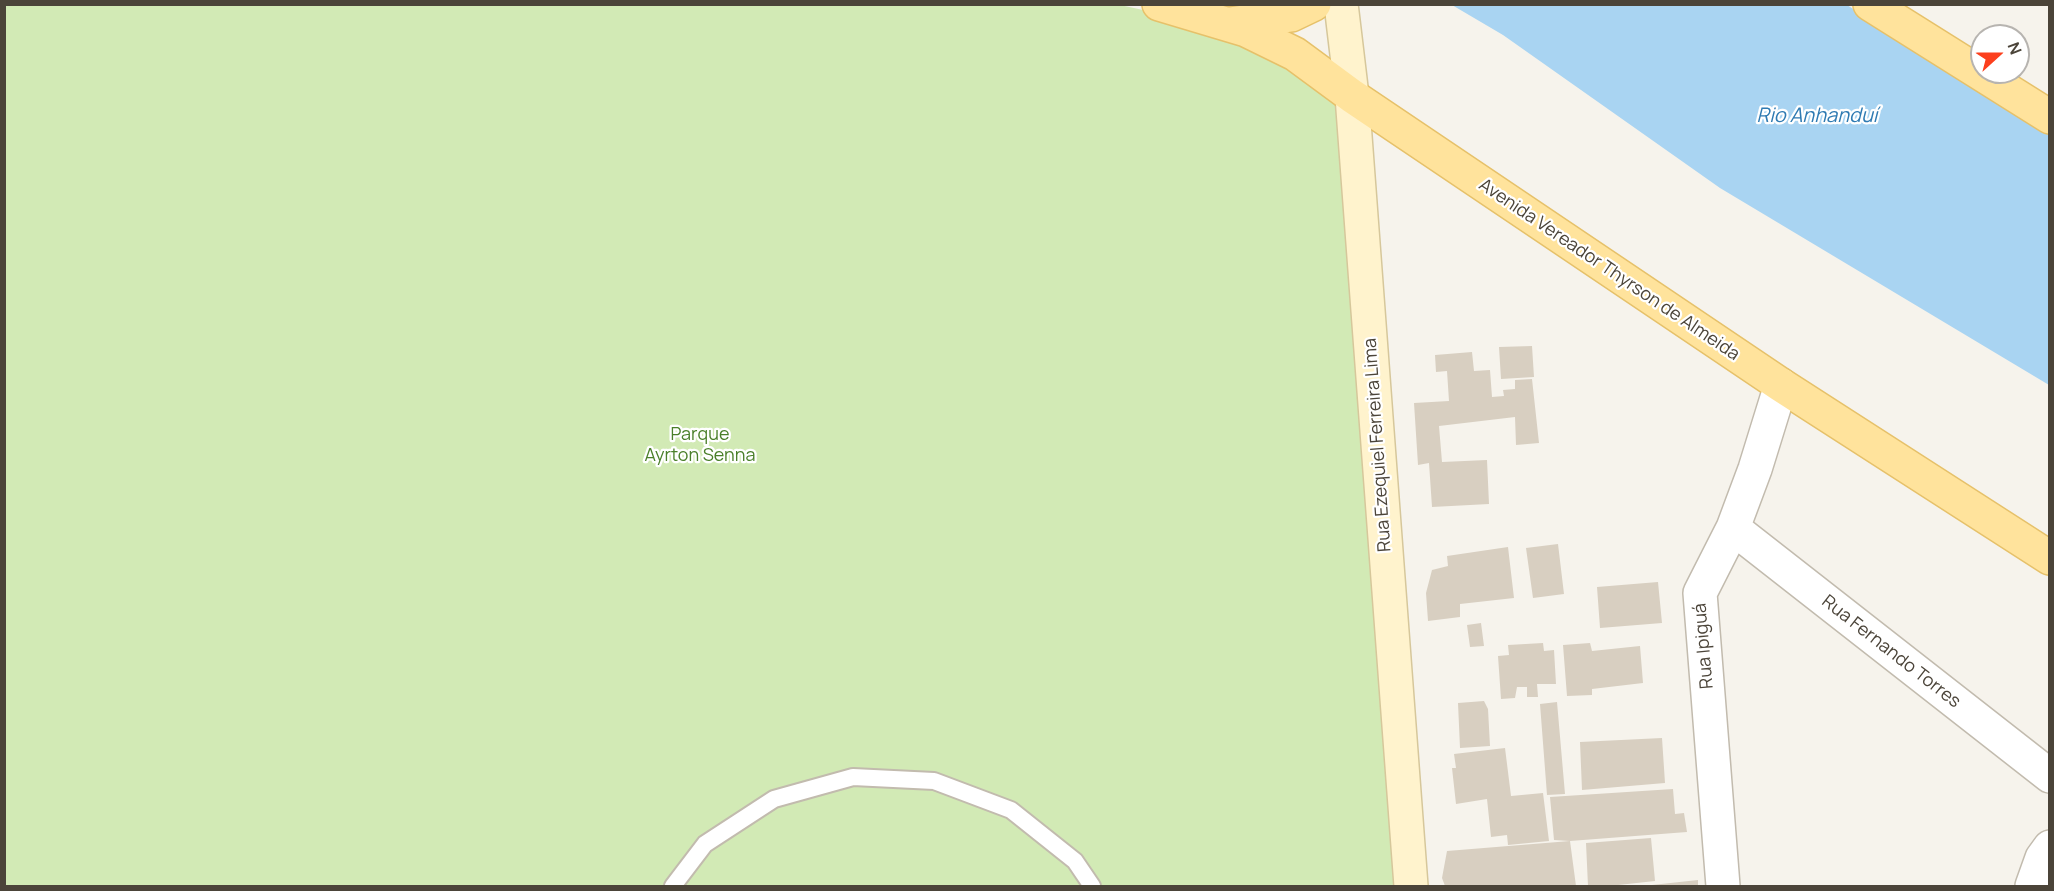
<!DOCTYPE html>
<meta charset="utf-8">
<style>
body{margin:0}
#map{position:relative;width:2054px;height:891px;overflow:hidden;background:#f6f3ec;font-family:Manrope,sans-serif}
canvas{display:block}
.frame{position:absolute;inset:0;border:6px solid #4b4439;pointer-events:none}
.north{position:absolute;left:1970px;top:24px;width:60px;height:60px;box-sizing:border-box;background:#fff;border:2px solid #b7b4b0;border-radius:50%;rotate:69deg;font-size:16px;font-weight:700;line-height:24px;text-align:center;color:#4b4439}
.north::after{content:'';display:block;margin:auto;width:21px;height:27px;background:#fc3f1d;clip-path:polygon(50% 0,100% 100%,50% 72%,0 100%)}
</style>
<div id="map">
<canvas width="2054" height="891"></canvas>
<div class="frame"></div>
<div class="north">N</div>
</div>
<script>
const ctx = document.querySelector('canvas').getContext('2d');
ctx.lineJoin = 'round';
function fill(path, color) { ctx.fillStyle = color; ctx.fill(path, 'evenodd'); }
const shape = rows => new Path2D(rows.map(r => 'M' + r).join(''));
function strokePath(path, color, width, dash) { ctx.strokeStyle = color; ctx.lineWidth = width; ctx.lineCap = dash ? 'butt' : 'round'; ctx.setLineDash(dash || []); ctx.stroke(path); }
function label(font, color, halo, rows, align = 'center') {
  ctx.font = font + ' Manrope,sans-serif'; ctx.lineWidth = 4.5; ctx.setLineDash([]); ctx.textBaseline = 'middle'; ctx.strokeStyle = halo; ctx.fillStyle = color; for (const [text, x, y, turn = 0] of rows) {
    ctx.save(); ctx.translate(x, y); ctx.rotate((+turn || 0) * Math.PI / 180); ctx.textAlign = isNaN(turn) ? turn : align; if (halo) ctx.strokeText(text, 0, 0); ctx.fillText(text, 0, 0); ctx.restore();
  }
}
fill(shape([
 [5,5,1120,5,1180,18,1296,69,1341,106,1395,886,5,886]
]), '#d2eab5');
fill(shape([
 [1452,5,1847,5,2049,133,2049,385,1720,188,1503,35]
]), '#a9d4f2');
fill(shape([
 [1532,346,1534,377,1501,379,1499,347],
 [1472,352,1474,371,1490,370,1492,397,1504,396,1503,390,1515,389,1515,380,1532,379,1539,443,1516,445,1515,417,1439,426,1442,462,1487,460,1489,504,1432,507,1429,463,1418,465,1414,403,1449,401,1447,371,1436,372,1435,355],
 [1558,544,1564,594,1533,598,1526,548],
 [1508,547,1514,598,1460,604,1460,617,1428,621,1426,593,1432,570,1448,566,1447,556],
 [1658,582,1662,623,1600,628,1597,587],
 [1481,623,1484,646,1470,647,1467,625],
 [1543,643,1544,651,1554,650,1556,684,1537,684,1538,697,1527,697,1527,687,1517,687,1515,698,1501,699,1498,656,1509,655,1508,645],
 [1590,643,1592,651,1640,646,1643,683,1592,689,1592,695,1567,696,1563,645],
 [1484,701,1488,709,1490,746,1460,748,1458,703],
 [1557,702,1565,794,1547,795,1540,704],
 [1662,738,1665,783,1582,790,1580,742],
 [1505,748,1511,796,1543,793,1549,841,1508,845,1507,835,1491,837,1487,799,1456,804,1452,768,1456,768,1454,754],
 [1673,789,1675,814,1684,813,1687,832,1570,841,1576,886,1445,886,1442,878,1447,851,1570,841,1554,840,1550,797],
 [1651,838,1655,881,1609,886,1588,886,1586,843],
 [1698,880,1698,886,1652,886,1652,885]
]), '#d8cfc1');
const service = shape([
 [673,886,705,844,774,799,853,777,934,781,1011,810,1075,861,1092,886]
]);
const minor = shape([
 [1733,528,2050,776],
 [1723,886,1700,593,1733,528,1755,469,1781,385],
 [2032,886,2042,858,2050,847]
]);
const secondary = shape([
 [1341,4,1352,96,1411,886]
]);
const primary = shape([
 [1159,4,1246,30,1295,54,1352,96,1781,385,2050,558],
 [1870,4,2050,117],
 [1230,24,1291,15,1314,4]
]);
strokePath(service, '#c2bbae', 20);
strokePath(minor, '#c2bbae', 36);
strokePath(secondary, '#d6c79b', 36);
strokePath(primary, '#e6c16a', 36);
strokePath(service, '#fff', 16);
strokePath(minor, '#fff', 33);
strokePath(secondary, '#fff3cd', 33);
strokePath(primary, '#ffe39c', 33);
label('18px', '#4b4439', '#fff', [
 ["Avenida Vereador Thyrson de Almeida",1609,270,34],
 ["Rua Ezequiel Ferreira Lima",1378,445,-94],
 ["Rua Ipiguá",1704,646,-95],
 ["Rua Fernando Torres",1891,652,38]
]);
label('18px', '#4a7f2a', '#fff', [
 ["Parque",700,435],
 ["Ayrton Senna",700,456]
]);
label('italic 20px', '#2e7ab2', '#fff', [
 ["Rio Anhanduí",1817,116]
]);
</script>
